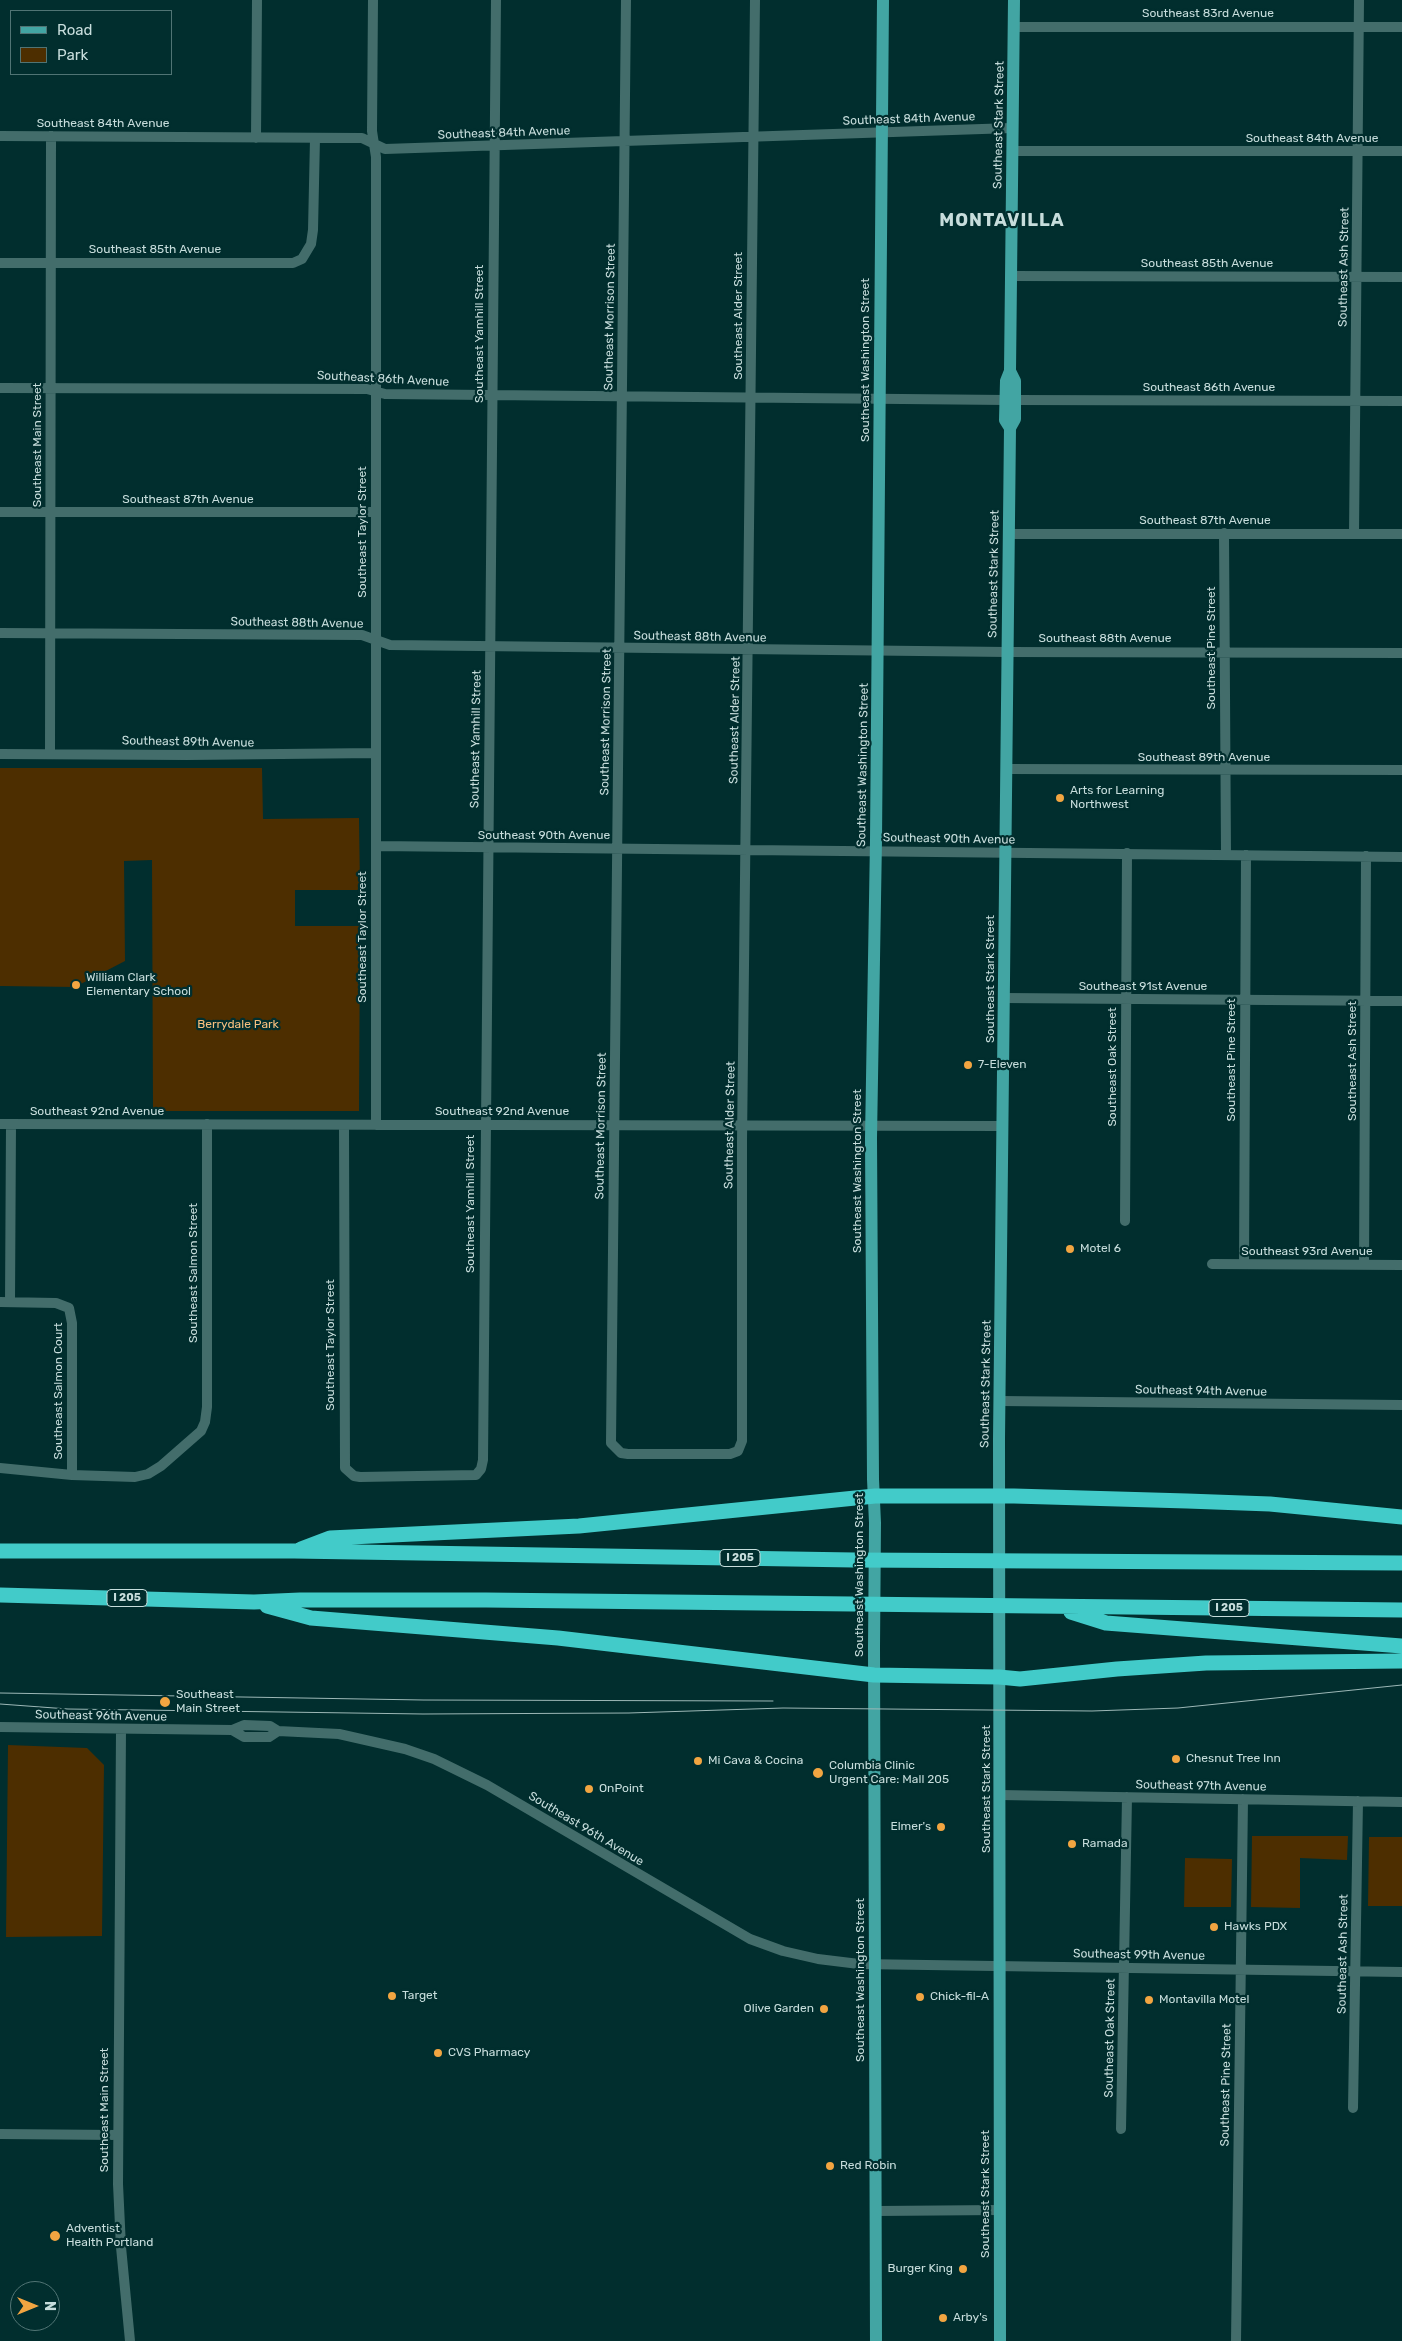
<!DOCTYPE html>
<style>
body{margin:0}
#map{position:relative;width:1402px;height:2341px;overflow:hidden;background:#012e2e;font-family:Rubik,sans-serif}
canvas{display:block}
.legend{position:absolute;left:10px;top:10px;width:162px;height:65px;box-sizing:border-box;background:#012e2e;border:1px solid #507474;margin:0;padding:6px 9px;list-style:none;font-size:15px;color:#c7dddc}
.legend li{display:flex;align-items:center;gap:10px;height:25px}
.legend b{width:25px;border:1px solid #507474}
.north{position:absolute;left:10px;top:2281px;width:50px;height:50px;box-sizing:border-box;background:#012e2e;border:1px solid #507474;border-radius:50%;rotate:90deg;font-size:14px;font-weight:700;line-height:20px;text-align:center;color:#c7dddc}
.north::after{content:'';display:block;margin:auto;width:18px;height:22px;background:#f2a541;clip-path:polygon(50% 0,100% 100%,50% 72%,0 100%)}
</style>
<div id="map">
<canvas width="1402" height="2341"></canvas>
<ul class="legend">
<li><b style="height:6px;background:#42a5a3"></b>Road</li>
<li><b style="height:14px;background:#4d2e00"></b>Park</li>
</ul>
<div class="north">N</div>
</div>
<script>
const ctx = document.querySelector('canvas').getContext('2d');
ctx.lineJoin = 'round';
function fill(path, color) { ctx.fillStyle = color; ctx.fill(path, 'evenodd'); }
const shape = rows => new Path2D(rows.map(r => 'M' + r).join(''));
function strokePath(path, color, width, dash) { ctx.strokeStyle = color; ctx.lineWidth = width; ctx.lineCap = dash ? 'butt' : 'round'; ctx.setLineDash(dash || []); ctx.stroke(path); }
function label(font, color, halo, rows, align = 'center') {
  ctx.font = font + ' Rubik,sans-serif'; ctx.lineWidth = 4.5; ctx.setLineDash([]); ctx.textBaseline = 'middle'; ctx.strokeStyle = halo; ctx.fillStyle = color; for (const [text, x, y, turn = 0] of rows) {
    ctx.save(); ctx.translate(x, y); ctx.rotate((+turn || 0) * Math.PI / 180); ctx.textAlign = isNaN(turn) ? turn : align; if (halo) ctx.strokeText(text, 0, 0); ctx.fillText(text, 0, 0); ctx.restore();
  }
}
fill(shape([
 [0,768,262,768,263,819,359,818,360,890,295,890,295,926,360,926,359,1111,153,1111,152,860,124,861,125,961,75,987,0,986],
 [8,1745,87,1748,104,1765,102,1936,6,1937],
 [1252,1836,1348,1836,1347,1860,1300,1858,1300,1908,1251,1907],
 [1369,1837,1402,1837,1402,1906,1368,1906],
 [1185,1858,1232,1859,1231,1907,1184,1907]
]), '#4d2e00');
strokePath(shape([
 [373,0,372,131,376,157,376,1125],
 [626,0,611,1443,621,1453,628,1454,730,1454,738,1451,742,1441,742,1141,755,0],
 [1013,27,1402,27],
 [0,136,362,138,385,149,1012,128],
 [256,138,257,0],
 [1012,151,1402,151],
 [0,263,293,263,302,259,311,244,313,230,315,138],
 [1011,276,1402,277],
 [0,388,367,389,385,394,1006,400],
 [1015,400,1402,401],
 [0,512,376,512],
 [1224,533,1226,854],
 [1008,534,1402,534],
 [1354,534,1359,0],
 [0,633,362,635,390,645,1007,652,1402,653],
 [0,754,187,755,376,753],
 [50,754,51,136],
 [1006,769,1402,770],
 [376,846,1402,857],
 [1004,998,1402,1001],
 [0,1124,1003,1126],
 [344,1125,345,1468,354,1476,360,1477,476,1475,481,1469,483,1460,496,0],
 [1125,1221,1127,853],
 [1212,1264,1402,1265],
 [1244,1264,1246,855],
 [1364,1265,1366,856],
 [0,1302,56,1303,69,1308,72,1323,72,1475],
 [10,1302,11,1124],
 [1000,1401,1402,1405],
 [0,1468,72,1475,135,1477,148,1474,161,1466,201,1431,205,1422,207,1407,207,1124],
 [0,1727,232,1730,244,1725,270,1726,278,1731,339,1734,405,1749,434,1759,487,1785,750,1939,783,1951,818,1959,859,1964,1402,1972],
 [121,1729,118,2184,121,2247,130,2341],
 [232,1730,244,1737,269,1737,278,1731],
 [1000,1795,1402,1802],
 [1353,2108,1358,1801],
 [1121,2129,1127,1797],
 [0,2134,118,2135],
 [876,2211,1000,2210],
 [1236,2341,1243,1799]
]), '#436d6b', 10);
strokePath(shape([
 [1010,428,1005,420,1006,381,1010,371],
 [876,2341,874,1647,875,1523,873,1479,871,1138,876,840,883,0],
 [1000,2341,999,1438,1010,428,1015,419,1015,381,1010,371,1014,0]
]), '#42a5a3', 12);
strokePath(shape([
 [301,1549,330,1538,579,1526,875,1496,1014,1496,1187,1501,1270,1504,1402,1517],
 [0,1551,294,1551,854,1560,1402,1563],
 [0,1595,254,1602,300,1600,486,1600,1402,1610],
 [267,1606,311,1618,558,1638,874,1675,999,1677,1020,1679,1117,1669,1206,1663,1402,1661],
 [1071,1612,1106,1623,1402,1646]
]), '#42cbc9', 15);
strokePath(shape([
 [0,1693,423,1700,773,1701],
 [0,1704,68,1709,423,1714,629,1713,783,1708,1092,1711,1178,1708,1402,1685]
]), '#9db8b7', 1);
for (const [x, y, r, color] of [
 [1060,798,5,"#f2a541"],
 [76,985,5,"#f2a541"],
 [968,1065,5,"#f2a541"],
 [1070,1249,5,"#f2a541"],
 [165,1702,6,"#f2a541"],
 [1176,1759,5,"#f2a541"],
 [698,1761,5,"#f2a541"],
 [818,1773,6,"#f2a541"],
 [589,1789,5,"#f2a541"],
 [941,1827,5,"#f2a541"],
 [1072,1844,5,"#f2a541"],
 [1214,1927,5,"#f2a541"],
 [392,1996,5,"#f2a541"],
 [920,1997,5,"#f2a541"],
 [1149,2000,5,"#f2a541"],
 [824,2009,5,"#f2a541"],
 [438,2053,5,"#f2a541"],
 [830,2166,5,"#f2a541"],
 [55,2236,6,"#f2a541"],
 [963,2269,5,"#f2a541"],
 [943,2318,5,"#f2a541"]
]) { const dot = new Path2D(); dot.arc(x, y, r, 0, 2 * Math.PI); ctx.fillStyle = color; ctx.fill(dot); strokePath(dot, '#012e2e', 2); }
for (const [x, y, w] of [
 [740,1558,40],
 [127,1598,40],
 [1229,1608,40]
]) { const box = new Path2D(); box.roundRect(x - w / 2, y - 8.5, w, 17, 4); ctx.fillStyle = '#012e2e'; ctx.fill(box); strokePath(box, '#c7dddc', 1); }
label('bold 11px', '#c7dddc', null, [
 ["I 205",740,1558],
 ["I 205",127,1598],
 ["I 205",1229,1608]
]);
label('12px', '#c7dddc', '#012e2e', [
 ["Southeast 83rd Avenue",1208,14],
 ["Southeast 84th Avenue",909,119,-2],
 ["Southeast 84th Avenue",103,124],
 ["Southeast Stark Street",999,125,-89],
 ["Southeast 84th Avenue",504,133,-2],
 ["Southeast 84th Avenue",1312,139],
 ["Southeast 85th Avenue",155,250],
 ["Southeast 85th Avenue",1207,264],
 ["Southeast Ash Street",1344,267,-89],
 ["Southeast Alder Street",739,316,-90],
 ["Southeast Morrison Street",610,317,-89],
 ["Southeast Yamhill Street",480,334,-90],
 ["Southeast Washington Street",866,360,-90],
 ["Southeast 86th Avenue",383,379,3],
 ["Southeast 86th Avenue",1209,388],
 ["Southeast Main Street",38,445,-90],
 ["Southeast 87th Avenue",188,500],
 ["Southeast 87th Avenue",1205,521],
 ["Southeast Taylor Street",363,532,-90],
 ["Southeast Stark Street",994,574,-89],
 ["Southeast 88th Avenue",297,623,1],
 ["Southeast 88th Avenue",700,637,1],
 ["Southeast 88th Avenue",1105,639],
 ["Southeast Pine Street",1212,648,-90],
 ["Southeast Alder Street",735,720,-89],
 ["Southeast Morrison Street",606,722,-89],
 ["Southeast Yamhill Street",476,739,-89],
 ["Southeast 89th Avenue",188,742,1],
 ["Southeast 89th Avenue",1204,758],
 ["Southeast Washington Street",863,765,-89],
 ["Southeast 90th Avenue",544,836],
 ["Southeast 90th Avenue",949,839,1],
 ["Southeast Taylor Street",363,937,-90],
 ["Southeast Stark Street",991,979,-90],
 ["Southeast 91st Avenue",1143,987],
 ["Southeast Pine Street",1232,1060,-90],
 ["Southeast Ash Street",1353,1061,-90],
 ["Southeast Oak Street",1113,1067,-90],
 ["Southeast 92nd Avenue",97,1112],
 ["Southeast 92nd Avenue",502,1112],
 ["Southeast Alder Street",730,1125,-89],
 ["Southeast Morrison Street",601,1126,-89],
 ["Southeast Washington Street",858,1171,-90],
 ["Southeast Yamhill Street",471,1204,-90],
 ["Southeast 93rd Avenue",1307,1252],
 ["Southeast Salmon Street",194,1273,-90],
 ["Southeast Taylor Street",331,1345,-90],
 ["Southeast Stark Street",986,1384,-89],
 ["Southeast Salmon Court",59,1391,-90],
 ["Southeast 94th Avenue",1201,1391,1],
 ["Southeast Washington Street",860,1575,-90],
 ["Southeast 96th Avenue",101,1716,1],
 ["Southeast 97th Avenue",1201,1786,1],
 ["Southeast Stark Street",987,1789,-90],
 ["Southeast 96th Avenue",586,1829,31],
 ["Southeast Ash Street",1343,1954,-89],
 ["Southeast 99th Avenue",1139,1955,1],
 ["Southeast Washington Street",861,1980,-90],
 ["Southeast Oak Street",1110,2038,-89],
 ["Southeast Pine Street",1226,2085,-89],
 ["Southeast Main Street",105,2110,-90],
 ["Southeast Stark Street",986,2194,-90]
]);
label('12px', '#c7dddc', '#012e2e', [
 ["Arts for Learning",1070,791],
 ["Northwest",1070,805],
 ["William Clark",86,978],
 ["Elementary School",86,992],
 ["7-Eleven",978,1065],
 ["Motel 6",1080,1249],
 ["Southeast",176,1695],
 ["Main Street",176,1709],
 ["Chesnut Tree Inn",1186,1759],
 ["Mi Cava & Cocina",708,1761],
 ["Columbia Clinic",829,1766],
 ["Urgent Care: Mall 205",829,1780],
 ["OnPoint",599,1789],
 ["Elmer's",931,1827,"right"],
 ["Ramada",1082,1844],
 ["Hawks PDX",1224,1927],
 ["Target",402,1996],
 ["Chick-fil-A",930,1997],
 ["Montavilla Motel",1159,2000],
 ["Olive Garden",814,2009,"right"],
 ["CVS Pharmacy",448,2053],
 ["Red Robin",840,2166],
 ["Adventist",66,2229],
 ["Health Portland",66,2243],
 ["Burger King",953,2269,"right"],
 ["Arby's",953,2318]
], 'left');
label('12px', '#f8c07f', '#012e2e', [
 ["Berrydale Park",238,1025]
]);
ctx.letterSpacing = '1px';
label('bold 18px', '#c7dddc', '#012e2e', [
 ["MONTAVILLA",1002,221]
]);
ctx.letterSpacing = '0px';
</script>
